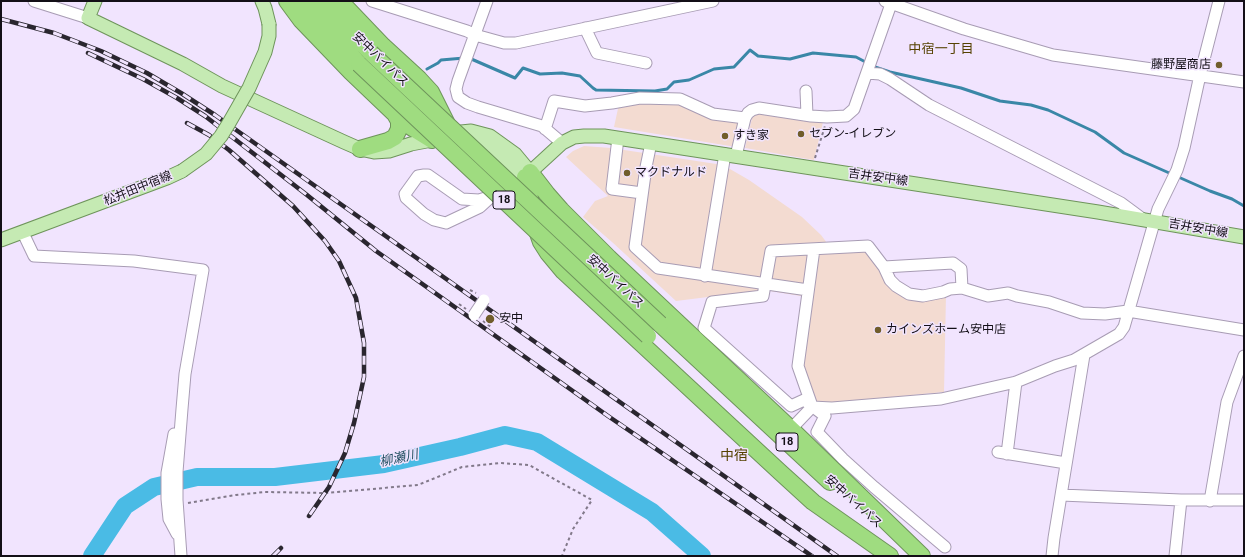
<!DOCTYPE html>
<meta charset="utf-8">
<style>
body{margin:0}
#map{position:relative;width:1245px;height:557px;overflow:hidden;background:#f1e4fe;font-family:Roboto,sans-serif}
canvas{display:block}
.frame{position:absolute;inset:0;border:2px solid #130f17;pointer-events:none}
</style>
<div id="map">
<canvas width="1245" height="557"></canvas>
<div class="frame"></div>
</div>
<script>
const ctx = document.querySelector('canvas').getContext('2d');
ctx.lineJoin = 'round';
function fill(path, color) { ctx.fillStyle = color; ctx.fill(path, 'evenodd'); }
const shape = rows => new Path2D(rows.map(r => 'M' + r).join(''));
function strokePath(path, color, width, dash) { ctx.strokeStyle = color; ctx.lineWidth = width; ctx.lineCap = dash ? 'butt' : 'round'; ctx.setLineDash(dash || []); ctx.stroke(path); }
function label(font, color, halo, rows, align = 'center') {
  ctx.font = font + ' Roboto,"Noto Sans JP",sans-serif'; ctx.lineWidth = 3; ctx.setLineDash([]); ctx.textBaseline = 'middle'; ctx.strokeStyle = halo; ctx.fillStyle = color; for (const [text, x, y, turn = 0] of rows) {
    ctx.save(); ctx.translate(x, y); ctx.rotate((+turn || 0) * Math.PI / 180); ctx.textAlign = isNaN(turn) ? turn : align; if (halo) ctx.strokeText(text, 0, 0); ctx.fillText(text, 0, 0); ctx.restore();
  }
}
fill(shape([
 [681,103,740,122,736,147,614,127,619,104],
 [758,111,823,122,814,160,745,148,753,114],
 [584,146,611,148,723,165,749,180,802,217,821,235,827,243,830,254,860,250,865,251,893,289,946,295,944,392,830,403,815,401,803,366,813,298,764,290,676,301,612,242,583,217,595,201,608,196,566,157,573,151]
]), '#f3dbd1');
strokePath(shape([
 [469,58,515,78,523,68,540,74,562,73,580,76,593,88,596,90,655,91,667,89,674,82,689,80,714,69,734,67,750,50,758,56,790,59,813,53,856,57,875,67,890,72,961,88,1000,101,1031,105,1048,110,1095,132,1124,153,1210,191,1232,199,1244,206],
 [427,69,438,63,441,60,464,58]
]), '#3a87a7', 3);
strokePath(shape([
 [92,556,125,506,154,487,197,477,275,477,384,464,460,447,505,435,537,442,652,512,702,556]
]), '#4abbe5', 18);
const minor = shape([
 [34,1,88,18],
 [372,1,467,31,475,35,504,43,516,43,713,1],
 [487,1,458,81,456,89,458,97,467,103,478,107,542,126,562,143],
 [885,1,964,29,1053,55,1244,82],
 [585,28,597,53,646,63],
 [867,73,880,74,890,79,929,105,1121,203,1144,220],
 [806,91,807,115],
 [545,129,554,101,585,106,612,103,640,98,680,99,713,114,745,118],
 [618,138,612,189,642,193],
 [651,143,646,167,635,247,658,268,808,290],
 [736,156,745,118,748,113,752,110,759,108,811,116,827,117,846,116,854,109,891,4],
 [492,196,479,200,462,199,428,175,424,175,418,176,405,194,406,198,424,214,434,220,446,223,480,207,492,196,517,181],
 [23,233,34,256,134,261,203,270,185,374,182,409,177,472,177,500,181,556],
 [884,267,953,263,961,269,962,288],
 [705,276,725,154],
 [812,406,798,366,814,249],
 [791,429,812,407,832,408,941,399,1016,382,1055,366,1074,360,1119,334,1124,327,1158,209,1177,170,1184,148,1200,75,1219,1],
 [174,434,167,473,167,499,169,519,177,534],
 [998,452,1066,463],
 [1007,454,1016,382],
 [1061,495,1181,500,1244,500],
 [1210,501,1227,402,1244,356],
 [945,547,874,487,843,459,817,432,825,416,804,400,791,406,704,328,712,302,763,296,771,251,868,246,884,267,890,280,896,286,909,294,923,296,943,292,950,289,962,288,988,296,1008,293,1017,296,1049,302,1082,313,1105,314,1128,311,1244,330],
 [1052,556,1054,538,1084,355],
 [1175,556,1181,500]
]);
const major = shape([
 [95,1,88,18,183,64,222,86,344,142,360,149,374,152,389,151,411,144,432,140,464,139,482,145,490,149,504,158,525,177,562,143,574,137,584,136,604,136,1098,212,1244,237],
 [262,1,265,8,269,24],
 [451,133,471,131,490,136,515,154,530,172],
 [1,240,167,178,182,171]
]);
const highway = shape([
 [287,1,301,20,351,72,395,114,411,127,432,140],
 [303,1,359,64],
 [322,1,371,53],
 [340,1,383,46,419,79,431,92,447,124],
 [360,149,388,141,395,137,399,129,399,121,395,114],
 [530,172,547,194,561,210,609,258,791,429,922,556],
 [525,177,529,193,535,225,541,242,548,253,563,271,780,472,813,502,890,556],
 [660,324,830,482]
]);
strokePath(minor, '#a89cb4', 13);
strokePath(major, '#6e945b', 15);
strokePath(highway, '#6e945b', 18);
strokePath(shape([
 [815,158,825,126],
 [470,290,476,293],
 [459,304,466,309],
 [483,321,491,327],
 [188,503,236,495,265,492,326,493,418,485,462,467,500,463,529,465,592,500,573,529,562,556]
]), '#82798a', 2, [3, 3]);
strokePath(minor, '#fff', 11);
strokePath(major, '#c5eab3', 13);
strokePath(highway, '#9fdc80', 16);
const rail = shape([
 [1,19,54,33,101,51,147,73,181,93,215,115,837,556],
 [88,53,143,79,177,98,205,116,307,195,376,251,608,416,812,556],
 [187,123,209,135,229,150,293,206,325,241,339,261,356,298,364,343,364,377,354,423,345,453,329,487,309,516],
 [273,556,281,548]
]);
strokePath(rail, '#2a262f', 4.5);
strokePath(rail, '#f1e4fe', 3, [9]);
const minorBridge = shape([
 [474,315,484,300]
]);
const majorBridge = shape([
 [182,171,206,154,221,136,229,123,249,88,265,52,269,36,269,24]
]);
const highwayBridge = shape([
 [371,53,660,324],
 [359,64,648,336]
]);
strokePath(minorBridge, '#a89cb4', 13, []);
strokePath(majorBridge, '#6e945b', 15, []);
strokePath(highwayBridge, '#6e945b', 18, []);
strokePath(minorBridge, '#fff', 11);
strokePath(majorBridge, '#c5eab3', 13);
strokePath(highwayBridge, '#9fdc80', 16);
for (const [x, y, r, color] of [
 [1219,65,4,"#705d2b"],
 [801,134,4,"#705d2b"],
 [725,136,4,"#705d2b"],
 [627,173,4,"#705d2b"],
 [490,319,5,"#705d2b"],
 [878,330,4,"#705d2b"]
]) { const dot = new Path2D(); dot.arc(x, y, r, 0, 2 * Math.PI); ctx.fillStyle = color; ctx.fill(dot); strokePath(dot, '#f1e4fe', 1.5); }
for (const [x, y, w] of [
 [504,200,22],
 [787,442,22]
]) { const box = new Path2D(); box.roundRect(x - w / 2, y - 9, w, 18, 3); ctx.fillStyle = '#f1e4fe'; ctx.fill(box); strokePath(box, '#130f17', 1); }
label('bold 11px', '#130f17', null, [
 ["18",504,200],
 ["18",787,442]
]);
label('12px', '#130f17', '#f1e4fe', [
 ["安中バイパス",380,60,44],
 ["吉井安中線",878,178,8],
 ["松井田中宿線",138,189,-22],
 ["吉井安中線",1198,229,10],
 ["安中バイパス",615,282,43],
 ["安中バイパス",853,502,42]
]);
label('12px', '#130f17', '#f1e4fe', [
 ["藤野屋商店",1211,65,"right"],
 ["セブン-イレブン",809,134],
 ["すき家",733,136],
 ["マクドナルド",635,173],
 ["安中",499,319],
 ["カインズホーム安中店",886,330]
], 'left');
label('13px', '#554100', '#f1e4fe', [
 ["中宿一丁目",941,50]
]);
label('italic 13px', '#1e4d5f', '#f1e4fe', [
 ["柳瀬川",399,459,-12]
]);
label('14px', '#554100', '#f1e4fe', [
 ["中宿",734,456]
]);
</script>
